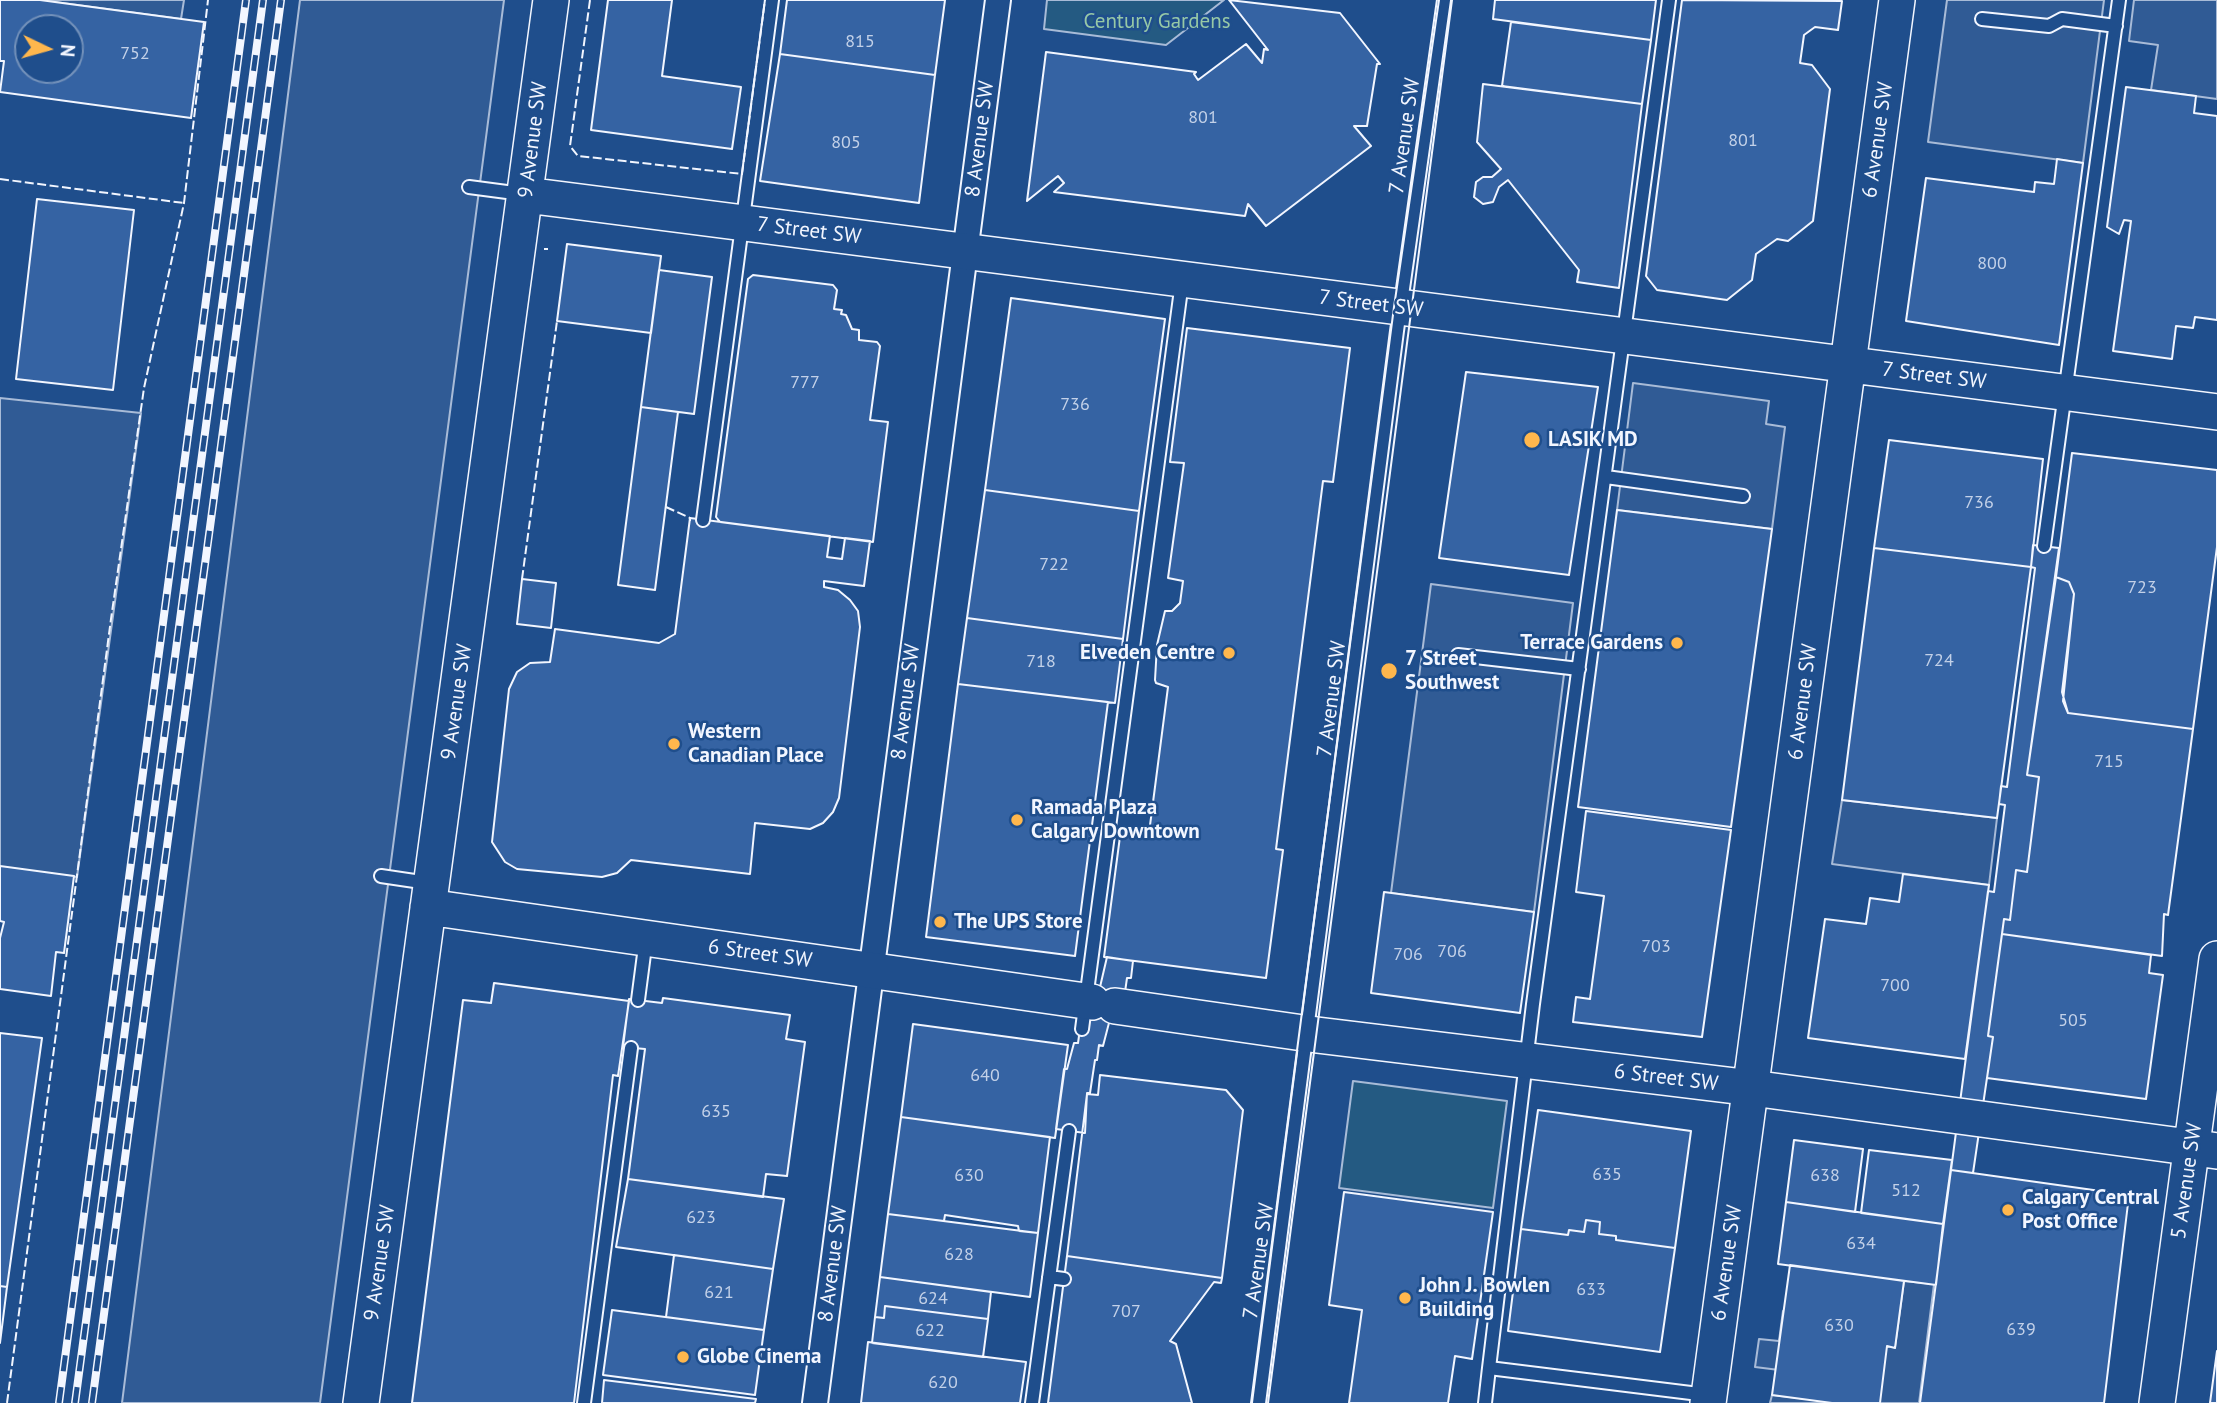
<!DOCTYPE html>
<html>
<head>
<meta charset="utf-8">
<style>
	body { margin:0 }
	#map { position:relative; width:2217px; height:1403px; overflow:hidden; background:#1f4e8c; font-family:"PT Sans",sans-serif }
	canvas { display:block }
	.north { position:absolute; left:14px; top:14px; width:70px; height:70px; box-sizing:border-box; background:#1f4e8c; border:2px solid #7391ba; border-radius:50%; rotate:95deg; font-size:19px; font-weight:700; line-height:28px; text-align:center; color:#f2f6ff }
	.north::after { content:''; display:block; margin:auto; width:24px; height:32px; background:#ffb74d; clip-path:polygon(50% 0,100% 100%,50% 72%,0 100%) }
</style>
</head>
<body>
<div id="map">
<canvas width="2217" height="1403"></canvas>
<div class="north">N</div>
</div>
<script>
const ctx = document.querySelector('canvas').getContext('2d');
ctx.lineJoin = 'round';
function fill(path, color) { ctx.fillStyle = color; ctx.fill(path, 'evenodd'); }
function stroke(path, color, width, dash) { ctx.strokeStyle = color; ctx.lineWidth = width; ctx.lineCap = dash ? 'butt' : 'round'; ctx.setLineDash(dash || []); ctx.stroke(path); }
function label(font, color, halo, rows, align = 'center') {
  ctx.font = font + ' "PT Sans",sans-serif'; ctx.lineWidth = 5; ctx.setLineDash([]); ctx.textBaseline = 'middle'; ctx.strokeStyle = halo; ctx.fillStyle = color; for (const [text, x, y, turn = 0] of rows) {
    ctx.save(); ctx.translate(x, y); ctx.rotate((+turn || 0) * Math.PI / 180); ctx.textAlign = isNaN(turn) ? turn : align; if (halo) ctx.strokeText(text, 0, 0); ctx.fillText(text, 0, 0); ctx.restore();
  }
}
const green = new Path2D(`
	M1047 0H1224L1166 45 1044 29Z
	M1353 1081 1507 1101 1493 1208 1339 1188Z`);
const parking = new Path2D(`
	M40 0H184L181 19Z
	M300 0H504L320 1403H122Z
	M1947 0H2104L2083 163 1928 142Z
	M2134 0H2217V99L2151 90 2158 45 2129 41Z
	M1633 383 1769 401 1766 424 1785 427 1772 529 1617 510Z
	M0 398 141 413 77 877 0 867Z
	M1431 584 1573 603 1534 912 1391 893Z
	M1842 800 1997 818 1989 885 1832 864Z
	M1904 1281 1934 1284 1919 1403H1770L1772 1395 1807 1399 1811 1374 1755 1367 1759 1339 1779 1341 1783 1311 1820 1316 1817 1338 1895 1347Z`);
const building = new Path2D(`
	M0 0H40L204 22 191 118 0 92 4 61H0ZM28 28H70V70H28Z
	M608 0H672L662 76 741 87 732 149 591 130Z
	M787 0H945L935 75 780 54Z
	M1229 0 1340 13 1380 64H1377L1367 126H1354L1371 146 1266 226 1248 204 1245 216 1054 192 1064 183 1058 176 1027 201 1046 52 1196 72 1194 74 1198 80 1246 44 1262 63 1264 49 1268 50Z
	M1495 0H1656L1651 40 1493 19Z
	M1682 0 1842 1 1838 30 1815 27 1804 35 1800 63 1812 65 1830 89 1813 221 1788 241 1777 239 1756 254 1752 280 1727 300 1657 290 1646 276Z
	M1511 22 1651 40 1642 104 1502 86Z
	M780 54 935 75 919 203 760 181Z
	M1483 84 1642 104 1619 288 1577 282 1579 270 1508 180 1499 187 1493 202 1483 204 1474 197 1476 182 1483 177H1492L1501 169 1477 142Z
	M2126 87 2196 96 2194 113 2217 116V320L2195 317 2193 328 2176 326 2172 359 2113 351 2131 221 2124 220 2119 234 2107 227Z
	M2057 159 2083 163 2059 345 1906 321 1926 178 2034 192 2035 182 2054 184Z
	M37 199 134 210 113 390 16 379Z
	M567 244 661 256 651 333 557 321Z
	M659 270 712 277 694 414 641 407Z
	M753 275 833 285 837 290 834 309 842 310 841 314 846 315 852 329 859 330V340L877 342 880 346 870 420 888 422 873 542 720 522 716 517 748 279Z
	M1011 298 1165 319 1139 511 985 490Z
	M1187 328 1350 348 1333 482 1323 481 1276 849 1283 850 1266 978 1104 957 1121 829 1149 833 1168 687 1156 683 1155 680 1157 645 1165 611H1172L1180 603 1183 581 1168 578 1184 463 1170 462Z
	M1466 372 1598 387 1569 575 1439 558Z
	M641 407 678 412 655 590 618 585Z
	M1889 440 2043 459 2031 567 1874 548Z
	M2072 453 2217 470V547L2193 729 2068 713 2063 701 2074 594 2069 582 2056 577Z
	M985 490 1139 511 1123 639 967 618Z
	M1617 510 1772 529 1731 827 1578 807Z
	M690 518 830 536 827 557 842 559 845 538 870 541 864 586 824 581V587L838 590 850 600 858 611 860 627 839 798 833 812 823 823 810 829 755 823 750 874 631 860 617 873 602 877 517 869 505 862 492 842 509 689 517 672 530 663 550 662 555 629 659 643 675 634Z
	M2033 545 2059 548 2027 775 2039 777 2027 872 2016 870 2010 920 2004 919 1988 1036 1993 1037 1973 1173 1951 1170 1988 891 1994 892 2005 805 1999 804 2001 786 2007 787 2035 568 2031 567Z
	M1874 548 2031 567 1997 818 1842 800Z
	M2056 577 2069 582 2074 594 2062 692 2068 713 2193 729 2168 915 2164 914 2162 956 2002 934 2004 919 2010 920 2016 870 2027 872 2039 777 2027 775Z
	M522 579 556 583 551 628 517 624Z
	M967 618 1123 639 1115 703 958 684Z
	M958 684 1108 702 1075 956 926 937Z
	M1586 811 1731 830 1702 1037 1573 1022 1576 997 1590 999 1604 896 1576 892Z
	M0 866 74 876 64 953 56 952 51 996 0 989V938L4 922 0 921Z
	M1903 874 1989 885 1965 1059 1808 1038 1825 919 1866 924 1870 898 1899 902Z
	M1384 892 1534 912 1520 1013 1371 993Z
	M2002 934 2151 955 2149 973 2163 975 2146 1099 1987 1078 1993 1037 1988 1036Z
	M1107 957 1133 961 1131 978H1127L1125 992 1110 1019 1103 1046 1099 1045 1097 1060H1095L1090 1093H1087L1085 1133 1056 1129 1064 1069H1067L1074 1043H1078L1080 1029 1100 987Z
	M494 983 629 1001 618 1076 613 1075 574 1403H412L463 1000 491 1003Z
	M663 998 790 1015 786 1039 805 1042 787 1176 766 1174 763 1197 628 1179 645 1049 623 1047 629 999 662 1003Z
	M913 1024 1068 1045 1055 1138 901 1117Z
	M0 1033 42 1038 7 1287 0 1286Z
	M1100 1075 1226 1090 1243 1110 1222 1278 1067 1256 1087 1094 1098 1095Z
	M1538 1110 1691 1131 1675 1248 1616 1240V1236L1599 1234 1600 1222 1586 1220 1584 1232 1569 1230 1568 1235 1521 1229Z
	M901 1117 1050 1137 1038 1233 1019 1231 1018 1226 945 1215 944 1221 888 1214Z
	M1794 1140 1863 1149 1855 1212 1786 1202Z
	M1869 1150 1952 1160 1943 1224 1861 1213Z
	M1951 1170 2129 1195 2104 1403H1920Z
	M628 1179 784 1199 773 1269 616 1247Z
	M1344 1192 1493 1212 1472 1359 1455 1356 1448 1403H1349L1362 1310 1329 1305Z
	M1786 1202 1943 1224 1936 1285 1778 1264Z
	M888 1214 1038 1233 1030 1297 880 1277Z
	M1586 1220 1600 1222 1599 1234 1616 1236V1240L1675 1248 1660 1352 1508 1331 1521 1229 1568 1235 1569 1230 1584 1232Z
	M674 1255 773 1269 764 1330 666 1317Z
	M1067 1256 1222 1278 1221 1283 1214 1282 1170 1341 1176 1344 1192 1403H1048Z
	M1790 1265 1904 1281 1895 1348 1887 1346 1880 1403H1832L1772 1395Z
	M880 1277 991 1292 988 1319 885 1306 884 1318 875 1317Z
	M0 1286 7 1287 0 1343Z
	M885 1306 988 1319 983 1357 872 1343 875 1317 884 1318Z
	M612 1310 764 1330 755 1395 603 1375Z
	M868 1342 1026 1362 1020 1403H861Z
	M2217 1351V1403H2210Z
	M604 1380 756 1399 755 1403H602Z`);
const lane = new Path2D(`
	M1669 0 1533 1004 1489 1368 1707 1395
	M1982 19 2049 26 2062 19 2116 26
	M469 187 522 194
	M1606 477 1743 496
	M703 520 772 0
	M2044 546 2119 0
	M1458 655 1579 669
	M381 876 428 883
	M638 1000 646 939
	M1082 1029 1182 282
	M1049 1277 1064 1279
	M584 1403 631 1048
	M1032 1403 1069 1131
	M1259 1403 1397 331 1444 0
	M1485 1403 1489 1368`);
const street = new Path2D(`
	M815 1403 998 0`);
const secondary = new Path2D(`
	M526 195 2217 412
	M428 907 1092 1002
	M1115 1006 1317 1035 1752 1088 2217 1151
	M361 1403 551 0
	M1708 1403 1897 0
	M2157 1403 2217 959`);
const tram = new Path2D(`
	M1251 1403 1394 307 1439 0
	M1268 1403 1452 0`);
const rail = new Path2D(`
	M59 1403 246 0
	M75 1403 263 0
	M92 1403 281 0`);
const fence = new Path2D(`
	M590 0 570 146 578 156 742 174 765 0
	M0 179 184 203
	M544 249H548
	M666 507 690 518V521
	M522 579 557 321
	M7 1403 111 619 144 388 184 203 208 0`);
const markers = [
	[1532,440,9,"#ffb74d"],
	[1677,643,7,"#ffb74d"],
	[1229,653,7,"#ffb74d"],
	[1389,671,9,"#ffb74d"],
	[674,744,7,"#ffb74d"],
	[1017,820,7,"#ffb74d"],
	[940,922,7,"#ffb74d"],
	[2008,1210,7,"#ffb74d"],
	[1405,1298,7,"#ffb74d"],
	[683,1357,7,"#ffb74d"]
];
const numberNames = [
	["815",860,42],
	["752",135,54],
	["801",1203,118],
	["801",1743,141],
	["805",846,143],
	["800",1992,264],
	["777",805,383],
	["736",1075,405],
	["736",1979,503],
	["722",1054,565],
	["723",2142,588],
	["724",1939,661],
	["718",1041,662],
	["715",2109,762],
	["703",1656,947],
	["706",1452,952],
	["706",1408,955],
	["700",1895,986],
	["505",2073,1021],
	["640",985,1076],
	["635",716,1112],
	["635",1607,1175],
	["630",969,1176],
	["638",1825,1176],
	["512",1906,1191],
	["623",701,1218],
	["634",1861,1244],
	["628",959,1255],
	["633",1591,1290],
	["621",719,1293],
	["624",933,1299],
	["707",1126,1312],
	["630",1839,1326],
	["639",2021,1330],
	["622",930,1331],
	["620",943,1383]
];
const parkNames = [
	["Century Gardens",1157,22]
];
const streetNames = [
	["7 Avenue SW",1405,136,-82],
	["8 Avenue SW",980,139,-83],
	["9 Avenue SW",533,140,-83],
	["6 Avenue SW",1878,140,-82],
	["7 Street SW",809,231,7],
	["7 Street SW",1371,304,7],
	["7 Street SW",1934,376,7],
	["7 Avenue SW",1332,699,-83],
	["9 Avenue SW",457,702,-82],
	["8 Avenue SW",906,702,-83],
	["6 Avenue SW",1803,702,-83],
	["6 Street SW",760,954,8],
	["6 Street SW",1666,1078,7],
	["5 Avenue SW",2187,1181,-82],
	["7 Avenue SW",1259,1261,-82],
	["9 Avenue SW",380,1263,-82],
	["6 Avenue SW",1727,1263,-82],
	["8 Avenue SW",833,1264,-83]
];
const poiNames = [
	["LASIK MD",1548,440],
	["Terrace Gardens",1663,643,"right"],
	["Elveden Centre",1215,653,"right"],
	["7 Street",1405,659],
	["Southwest",1405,683],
	["Western",688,732],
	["Canadian Place",688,756],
	["Ramada Plaza",1031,808],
	["Calgary Downtown",1031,832],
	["The UPS Store",954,922],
	["Calgary Central",2022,1198],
	["Post Office",2022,1222],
	["John J. Bowlen",1419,1286],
	["Building",1419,1310],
	["Globe Cinema",697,1357]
];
fill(green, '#245a82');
stroke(green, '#a8bbd7', 2);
fill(parking, '#305b95');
stroke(parking, '#a8bbd7', 2);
fill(building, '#3563a3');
stroke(building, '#f2f6ff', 2);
stroke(lane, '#f2f6ff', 16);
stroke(street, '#f2f6ff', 28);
stroke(secondary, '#f2f6ff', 38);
stroke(lane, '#1f4e8c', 12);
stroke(street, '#1f4e8c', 24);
stroke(secondary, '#1f4e8c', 35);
stroke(tram, '#f2f6ff', 2);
stroke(rail, '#f2f6ff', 8);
stroke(rail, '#1f4e8c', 5, [16]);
stroke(fence, '#f2f6ff', 2, [9, 3.5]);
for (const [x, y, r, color] of markers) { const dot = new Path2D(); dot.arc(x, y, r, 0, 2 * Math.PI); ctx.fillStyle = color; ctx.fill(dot); stroke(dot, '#1f4e8c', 2.5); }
label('18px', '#c3d1e8', null, numberNames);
label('21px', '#97c8a6', '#1f4e8c', parkNames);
label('21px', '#f2f6ff', '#1f4e8c', streetNames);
label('bold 21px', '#f2f6ff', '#1f4e8c', poiNames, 'left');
</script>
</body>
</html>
